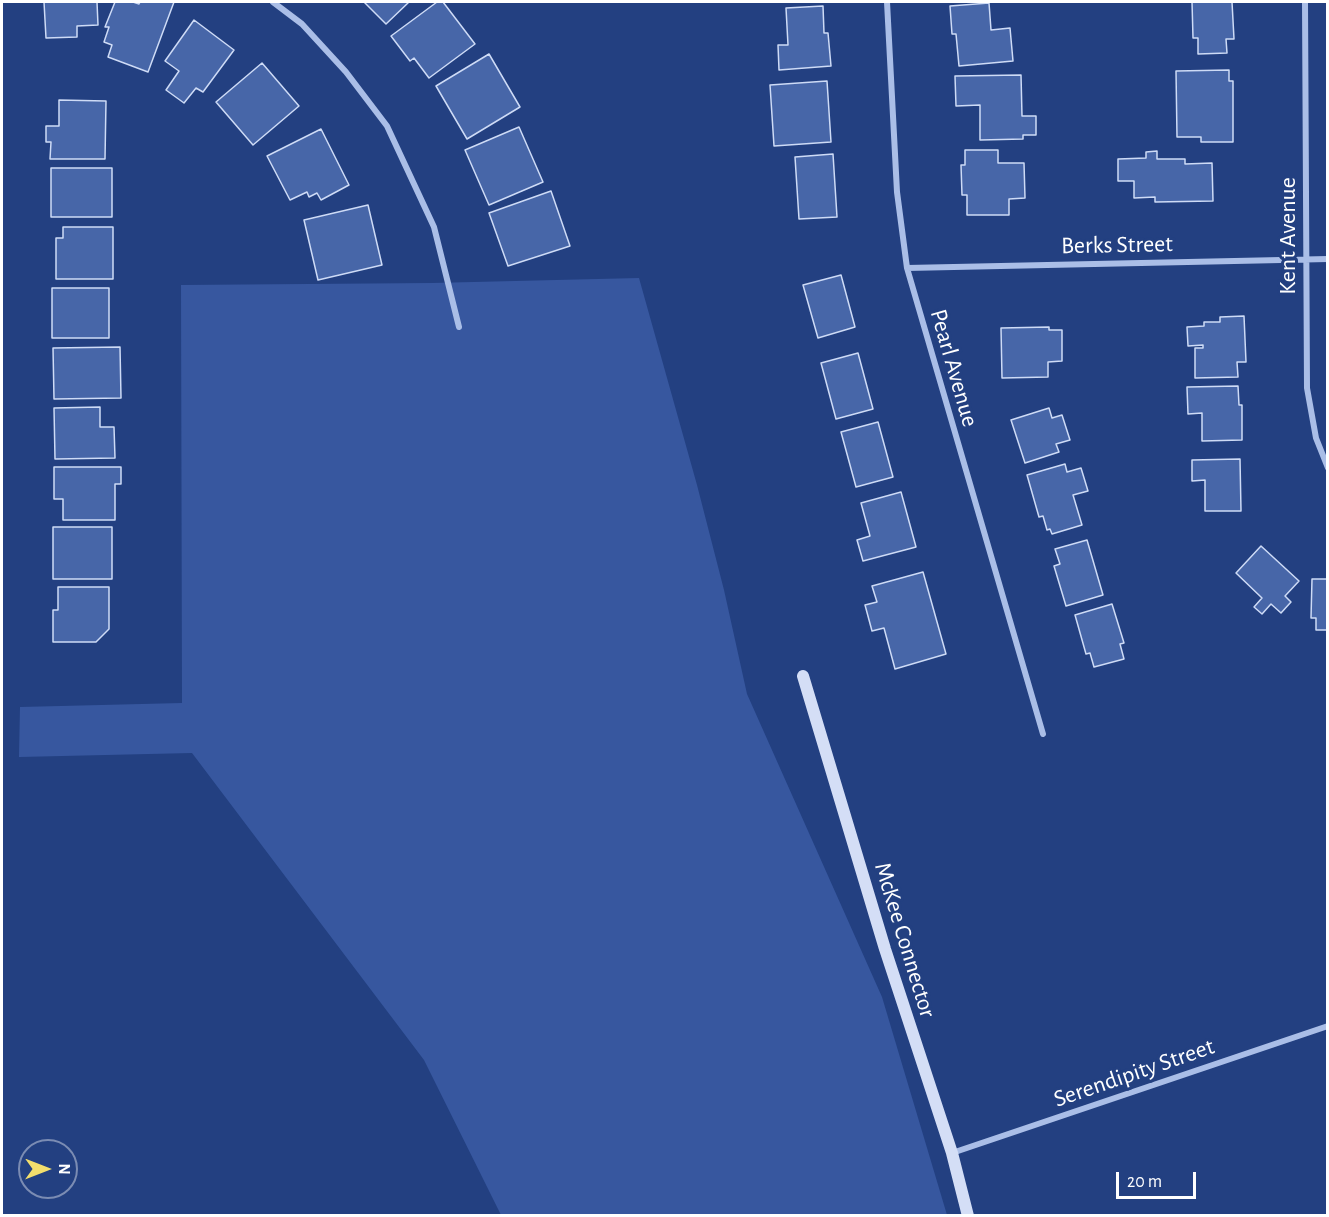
<!DOCTYPE html>
<html>
<head>
<meta charset="utf-8">
<style>
	body { margin:0 }
	#map { position:relative; width:1329px; height:1217px; overflow:hidden; background:#234081; font-family:"Alegreya Sans",sans-serif }
	canvas { display:block }
	.frame { position:absolute; inset:0; border:3px solid #fff; pointer-events:none }
	.north { position:absolute; left:18px; top:1139px; width:60px; height:60px; box-sizing:border-box; background:#234081; border:2px solid #7b8cb3; border-radius:50%; rotate:90deg; font-size:16px; font-weight:700; line-height:24px; text-align:center; color:#fff }
	.north::after { content:''; display:block; margin:auto; width:21px; height:27px; background:#f2de6d; clip-path:polygon(50% 0,100% 100%,50% 72%,0 100%) }
	.scale { position:absolute; left:1116px; top:1172px; width:80px; height:27px; box-sizing:border-box; border:3px solid #fff; border-top:0; padding-left:8px; font-size:18px; line-height:21px; white-space:nowrap; color:#fff; -webkit-text-stroke:4px #234081; paint-order:stroke }
</style>
</head>
<body>
<div id="map">
<canvas width="1329" height="1217"></canvas>
<div class="frame"></div>
<div class="north">N</div>
<div class="scale">20 m</div>
</div>
<script>
const ctx = document.querySelector('canvas').getContext('2d');
ctx.lineJoin = 'round';
function fill(path, color) { ctx.fillStyle = color; ctx.fill(path, 'evenodd'); }
function stroke(path, color, width, dash) { ctx.strokeStyle = color; ctx.lineWidth = width; ctx.lineCap = dash ? 'butt' : 'round'; ctx.setLineDash(dash || []); ctx.stroke(path); }
function label(font, color, halo, rows, align = 'center') {
  ctx.font = font + ' "Alegreya Sans",sans-serif'; ctx.lineWidth = 6; ctx.setLineDash([]); ctx.textBaseline = 'middle'; ctx.strokeStyle = halo; ctx.fillStyle = color; for (const [text, x, y, turn = 0] of rows) {
    ctx.save(); ctx.translate(x, y); ctx.rotate((+turn || 0) * Math.PI / 180); ctx.textAlign = isNaN(turn) ? turn : align; if (halo) ctx.strokeText(text, 0, 0); ctx.fillText(text, 0, 0); ctx.restore();
  }
}
const green = new Path2D(`
	M639 278 697 485 724 590 747 694 882 997 947 1215H501L424 1060 192 753 19 757 20 707 182 703 181 285 432 283Z`);
const building = new Path2D(`
	M44 2H97L98 25 77 26V37L46 38Z
	M115 2H133L139 4 140 2H174L148 72 108 57 112 45 104 42 109 27H105Z
	M364 2H409L386 24Z
	M437 2H443L475 44 429 78 414 58 410 61 391 36Z
	M1192 2H1232L1234 39H1226L1227 53 1198 54V38H1193Z
	M989 3 991 30 1010 28 1013 61 959 66 956 34H952L950 6Z
	M823 6 824 33H828L831 66 779 70 778 45H788L786 8Z
	M194 20 234 50 203 92 196 88 184 103 166 90 179 71 165 61Z
	M489 54 520 107 467 139 436 86Z
	M262 63 299 106 253 145 216 102Z
	M1229 70V81H1233V142H1201V137H1177L1176 71Z
	M1021 75 1022 116H1036V135H1023V139L980 140V105L956 106 955 76Z
	M827 81 831 142 774 146 770 85Z
	M59 100 106 101 105 159H50L51 142H46V126H59Z
	M519 127 543 182 489 205 465 150Z
	M321 129 349 185 321 200 317 193 309 197 307 192 290 200 267 156Z
	M965 150H998V163H1024L1025 198 1009 199V215H967V195H962L961 165H965Z
	M1157 151V159H1185V164L1212 163 1213 201 1155 202V197L1134 198V181H1118V159L1146 158V152Z
	M833 154 837 217 799 219 795 157Z
	M51 168H112V217H51Z
	M551 191 570 246 508 266 489 213Z
	M368 205 382 265 318 280 304 220Z
	M63 227H113V279H56V238H63Z
	M841 275 855 327 818 338 803 285Z
	M52 288H109V338H52Z
	M1244 316 1246 362H1237L1238 377 1195 378V348H1203V345L1188 346 1187 327 1204 326V322H1220V317Z
	M1049 327V330H1062V361L1048 362V377L1002 378 1001 328Z
	M120 347 121 398 54 399 53 348Z
	M858 353 873 409 836 419 821 363Z
	M1238 386 1239 405H1242V440L1202 441V413L1188 414 1187 387Z
	M100 407V427H114L115 458 55 459 54 408Z
	M1049 408 1052 418 1062 415 1070 440 1056 444 1059 452 1025 463 1011 420Z
	M878 422 893 477 856 487 841 432Z
	M1240 459 1241 511H1205V480L1192 481V460Z
	M1065 464 1067 472 1081 468 1088 491 1073 495 1082 525 1052 534 1050 529 1047 530 1043 516 1039 517 1027 475Z
	M54 467H121V484H115V520H63V499H54Z
	M901 492 916 547 863 561 857 540 870 536 861 503Z
	M53 527H112V579H53Z
	M1087 540 1103 595 1066 606 1054 566 1060 564 1055 549Z
	M1261 546 1299 581 1285 596 1291 602 1281 613 1271 604 1262 614 1254 607 1262 598 1236 573Z
	M923 572 946 654 895 669 884 628 872 631 865 605 877 602 872 586Z
	M1312 579H1328V630H1316V618H1311Z
	M58 587H109V629L96 642H53V610H58Z
	M1112 604 1124 643 1120 644 1124 659 1094 667 1090 653 1086 654 1075 615Z`);
const minor = new Path2D(`
	M273 2 302 24 346 72 387 126 434 227 459 327
	M887 2 897 192 907 268 1043 734
	M1305 2 1307 388 1316 438 1328 468
	M907 268 1328 259
	M952 1153 1328 1026`);
const secondary = new Path2D(`
	M803 676 885 949 952 1153 968 1216`);
const streetNames = [
	["Kent Avenue",1288,236,-90],
	["Berks Street",1117,245,-1],
	["Pearl Avenue",954,368,74],
	["McKee Connector",905,940,73],
	["Serendipity Street",1134,1073,-19]
];
fill(green, '#37579f');
fill(building, '#4766a8');
stroke(building, '#cedbf6', 1.5);
stroke(minor, '#aabee7', 6);
stroke(secondary, '#d4def6', 12);
label('24px', '#fff', '#234081', streetNames);
</script>
</body>
</html>
